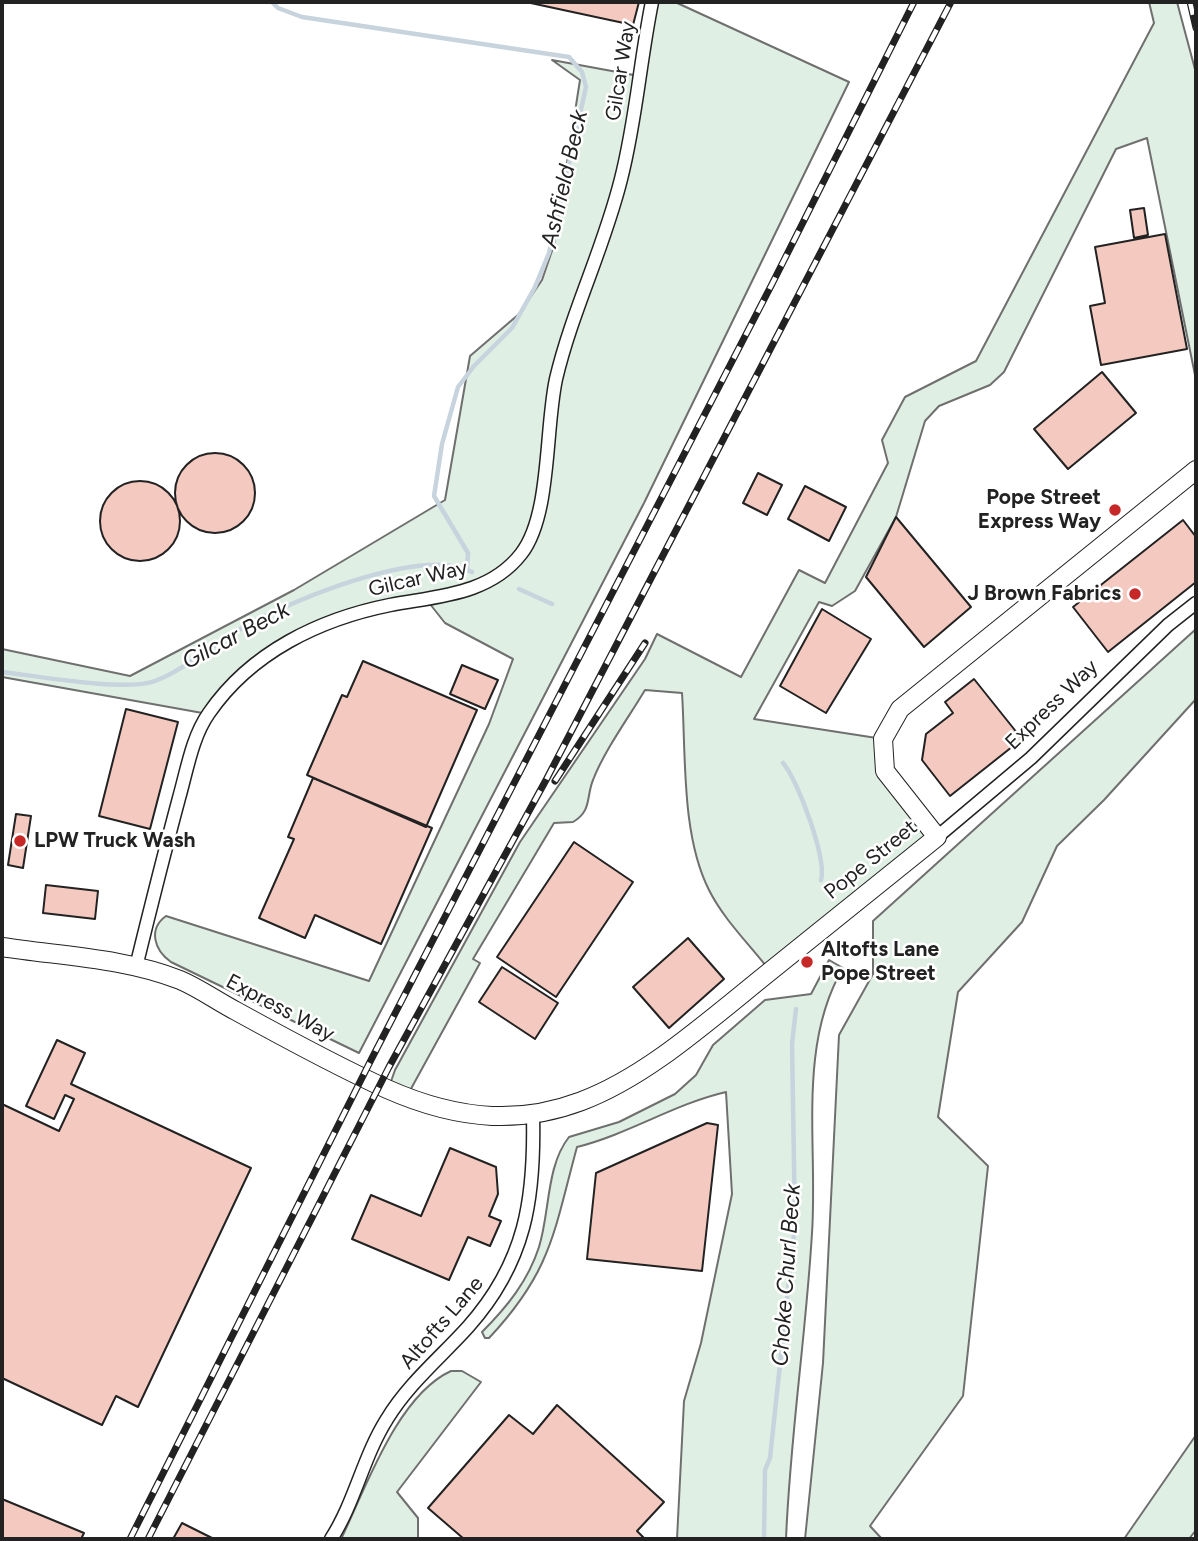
<!DOCTYPE html>
<html>
<head>
<meta charset="utf-8">
<style>
	body { margin:0 }
	#map { position:relative; width:1198px; height:1541px; overflow:hidden; background:#fff; font-family:Figtree,sans-serif }
	canvas { display:block }
	.frame { position:absolute; inset:0; border:4px solid #222; pointer-events:none }
</style>
</head>
<body>
<div id="map">
<canvas width="1198" height="1541"></canvas>
<div class="frame"></div>
</div>
<script>
const ctx = document.querySelector('canvas').getContext('2d');
ctx.lineJoin = 'round';
function fill(path, color) { ctx.fillStyle = color; ctx.fill(path, 'evenodd'); }
function stroke(path, color, width, dash) { ctx.strokeStyle = color; ctx.lineWidth = width; ctx.lineCap = dash ? 'butt' : 'round'; ctx.setLineDash(dash || []); ctx.stroke(path); }
function label(font, color, halo, rows, align = 'center') {
  ctx.font = font + ' Figtree,sans-serif'; ctx.lineWidth = 5; ctx.setLineDash([]); ctx.textBaseline = 'middle'; ctx.strokeStyle = halo; ctx.fillStyle = color; for (const [text, x, y, turn = 0] of rows) {
    ctx.save(); ctx.translate(x, y); ctx.rotate((+turn || 0) * Math.PI / 180); ctx.textAlign = isNaN(turn) ? turn : align; if (halo) ctx.strokeText(text, 0, 0); ctx.fillText(text, 0, 0); ctx.restore();
  }
}
const green = new Path2D(`
	M652 2H675L849 82 644 503 359 1053 171 962C154 950 148 929 166 916L369 981 489 724 513 659 445 623 426 599 390 605 284 644 208 714 2 677V649L130 676 294 590 445 500 470 356 519 314 542 280 554 245 580 80 552 60 639 76Z
	M1149 2H1177L1196 73V380L1147 138 1116 149 1004 372 990 385 939 406 925 421 896 517 855 591 832 606 819 602 754 719 883 739 885 771 937 837 770 971C750 945 724 920 709 890 681 835 686 754 682 693L645 690C629 717 604 751 593 780 586 797 592 811 573 822L554 823 473 959 480 963 407 1096 388 1090 395 1070 520 842 645 659 657 634 741 677 799 570 825 583 888 463 882 440 905 397 976 361 1154 23Z
	M1196 629V699L1104 800 1057 846 1022 922 958 992 938 1117 988 1166 963 1396 870 1526 882 1539H805L823 1363 839 1035 873 974V921Z
	M829 960 843 968C797 1046 818 1146 812 1233 806 1335 790 1437 786 1539H677L684 1401 701 1343 732 1194 726 1092C674 1104 629 1134 577 1147 554 1231 552 1271 489 1338H485L482 1332C507 1307 528 1281 539 1247 550 1212 546 1166 569 1137L619 1122 675 1094 696 1075 713 1045 765 1000 811 994Z
	M451 1371H462L481 1382 397 1492 418 1518V1539H345L342 1537C366 1487 398 1395 451 1371Z
	M1196 1435V1530L1189 1539H1124Z`);
const stream = new Path2D(`
	M272 2 278 8 302 17 569 57 582 72 586 87 549 253 535 287 512 328 474 366 458 387 442 444 434 496 468 553 467 569
	M519 589 552 604
	M2 672C37 676 126 692 155 681 182 671 207 649 232 634 279 605 421 544 472 572
	M783 763C798 780 827 859 821 880
	M764 1539 765 1470 770 1458 795 1224 792 1044 796 1009`);
const building = new Path2D(`
	M526 2H639L633 25Z
	M1144 208 1148 235 1134 238 1130 210Z
	M1165 234 1187 349 1101 365 1090 306 1105 303 1095 247Z
	M1102 372 1136 413 1068 469 1034 429Z
	M175 493a40 40 0 1 1 80 0a40 40 0 1 1-80 0Z
	M758 473 782 485 767 515 743 503Z
	M100 521a40 40 0 1 1 80 0a40 40 0 1 1-80 0Z
	M805 486 846 507 829 541 788 519Z
	M896 517 971 607 924 647 866 577Z
	M1183 520 1196 537V582L1108 652 1073 607Z
	M822 609 871 639 826 713 780 686Z
	M363 661 477 710 426 827 307 775 342 695 347 697Z
	M462 665 498 680 485 709 450 694Z
	M974 679 1022 739 950 796 922 760 926 734 953 713 945 702Z
	M126 709 178 722 150 829 99 816Z
	M313 778 432 828 381 944 315 915 305 938 259 918 294 839 288 837Z
	M16 814 31 816 23 868 8 865Z
	M574 842 633 882 556 997 497 957Z
	M46 885 98 891 95 919 43 913Z
	M688 938 724 979 669 1028 633 987Z
	M502 967 558 1003 535 1039 479 1002Z
	M57 1040 85 1053 71 1084 251 1168 138 1407 116 1396 102 1425 2 1378V1104L59 1131 74 1099 65 1095 54 1119 26 1106Z
	M707 1123 718 1125 702 1271 587 1259 596 1173Z
	M450 1148 496 1167 498 1194 489 1216 501 1221 490 1246 468 1237 449 1280 352 1239 371 1195 421 1216Z
	M557 1405 664 1502 637 1531 645 1539H464L428 1508 509 1415 533 1434Z
	M2 1499 84 1533 81 1539H2Z
	M182 1523 214 1539H173Z`);
const street = new Path2D(`
	M937 837 1031 758 1168 625 1196 603
	M136 967C150 910 164 854 179 798 187 770 192 737 209 713 251 652 320 619 390 605 437 596 489 595 521 554 551 516 545 430 556 379 572 311 604 248 621 179 636 121 640 61 652 2
	M331 1539C355 1502 363 1457 387 1419 408 1384 441 1357 468 1327 526 1262 535 1198 533 1115`);
const secondary = new Path2D(`
	M2 947C60 956 125 958 180 980 199 988 217 1001 236 1011 285 1038 336 1066 387 1089 552 1162 642 1075 763 977 821 930 879 883 937 837L885 771 883 739 900 709 1196 470`);
const rail = new Path2D(`
	M1190 2 1196 28
	M555 781 645 643
	M130 1539 372 1058 772 284 914 2
	M148 1539 389 1067 546 780 951 2`);
const markers = [
	[1115,510,7,"#c62828"],
	[1135,594,7,"#c62828"],
	[20,841,7,"#c62828"],
	[807,962,7,"#c62828"]
];
const streetNames = [
	["Gilcar Way",621,71,-81],
	["Gilcar Way",418,579,-13],
	["Express Way",1052,705,-44],
	["Pope Street",871,860,-39],
	["Express Way",280,1008,28],
	["Altofts Lane",442,1323,-49]
];
const poiNames = [
	["Pope Street",1101,498],
	["Express Way",1101,522],
	["J Brown Fabrics",1121,594],
	["LPW Truck Wash",34,841,"left"],
	["Altofts Lane",821,950,"left"],
	["Pope Street",821,974,"left"]
];
const waterNames = [
	["Ashfield Beck",565,179,-77],
	["Gilcar Beck",236,636,-28],
	["Choke Churl Beck",787,1275,-86]
];
fill(green, '#e0efe3');
stroke(green, '#6f6f6f', 2);
stroke(stream, '#c7d3dd', 4.5);
fill(building, '#f3c9c0');
stroke(building, '#222', 2);
stroke(street, '#222', 15);
stroke(secondary, '#222', 20);
stroke(street, '#fff', 12);
stroke(secondary, '#fff', 18);
stroke(rail, '#222', 7);
stroke(rail, '#fff', 4.5, [13]);
for (const [x, y, r, color] of markers) { const dot = new Path2D(); dot.arc(x, y, r, 0, 2 * Math.PI); ctx.fillStyle = color; ctx.fill(dot); stroke(dot, '#fff', 2.5); }
label('21px', '#222', '#fff', streetNames);
label('bold 21px', '#222', '#fff', poiNames, 'right');
label('italic 23px', '#222', '#fff', waterNames);
</script>
</body>
</html>
